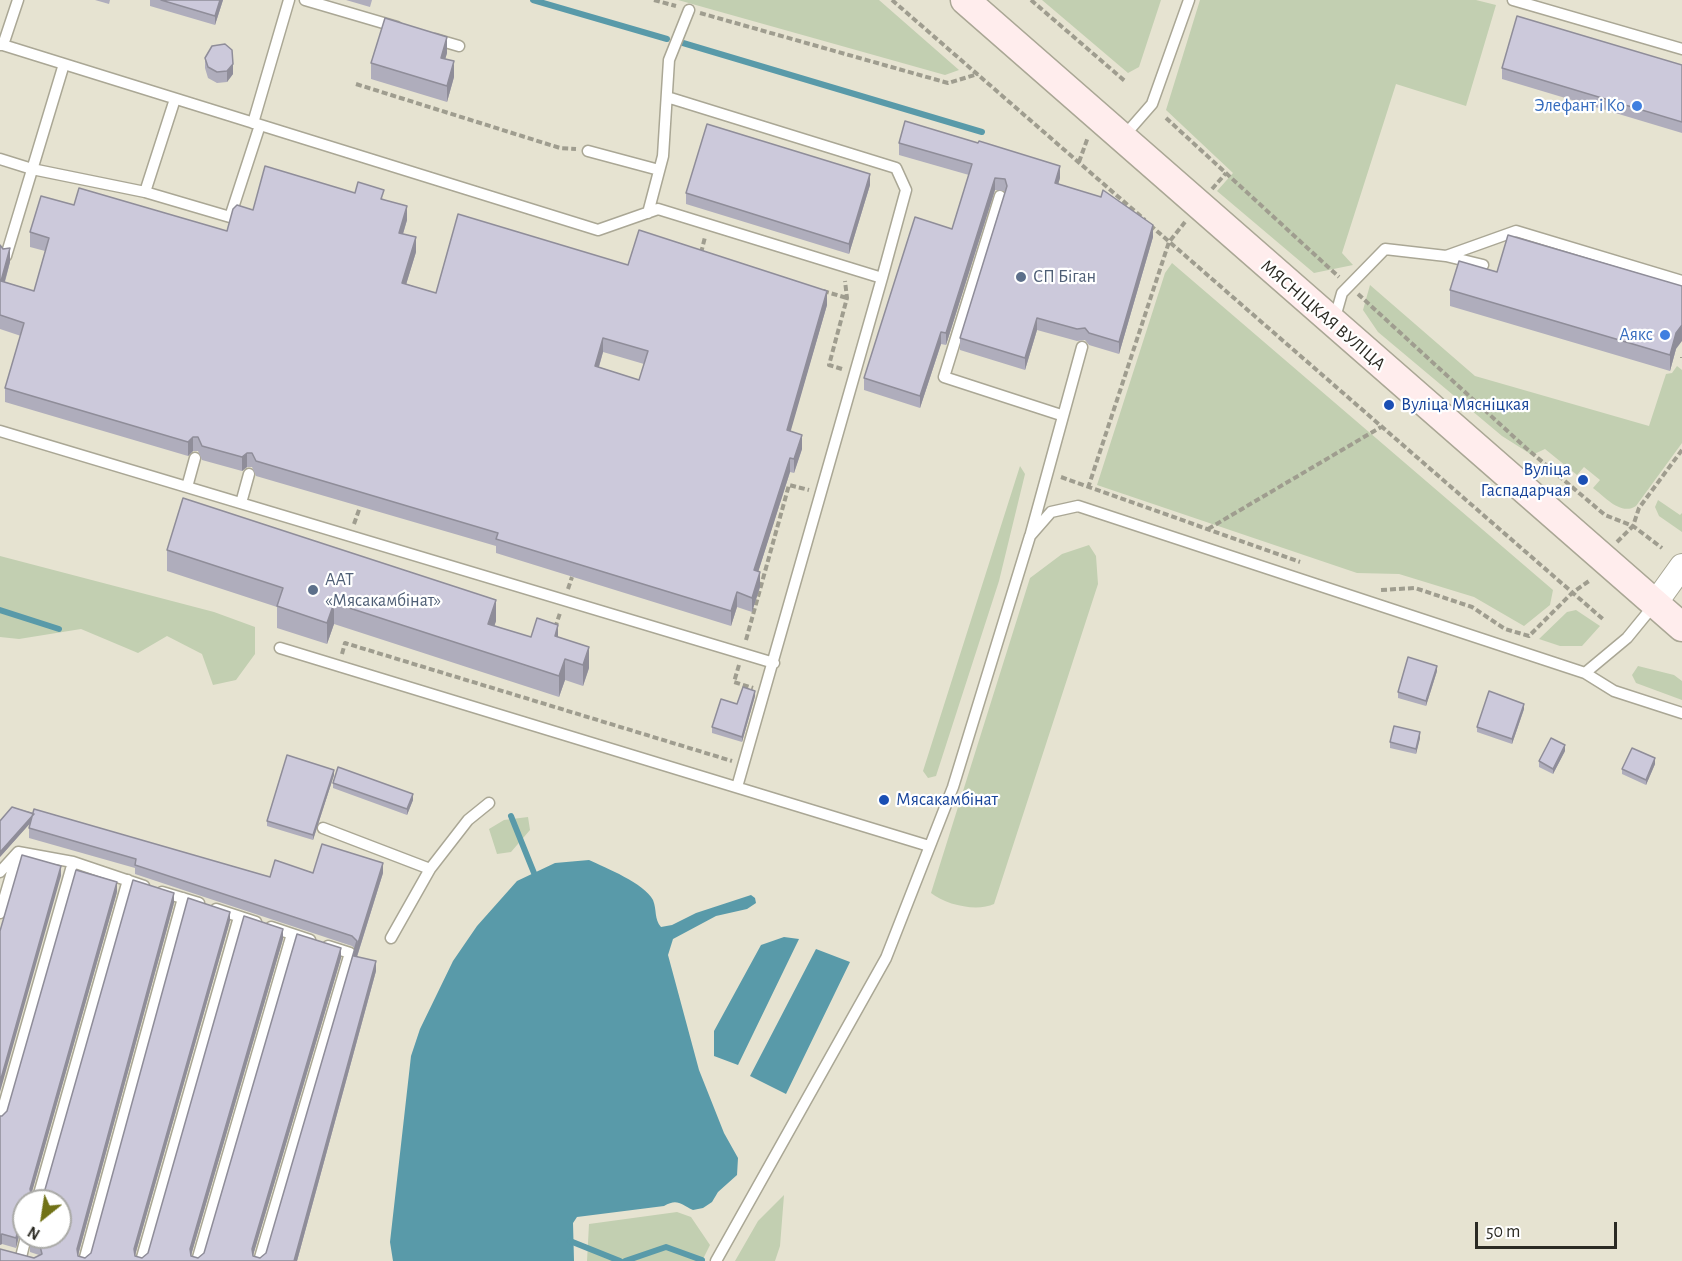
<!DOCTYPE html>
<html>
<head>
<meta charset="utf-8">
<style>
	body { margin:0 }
	#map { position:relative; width:1682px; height:1261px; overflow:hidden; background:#e6e3d1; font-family:"Alegreya Sans",sans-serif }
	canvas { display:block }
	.north { position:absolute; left:12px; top:1189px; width:60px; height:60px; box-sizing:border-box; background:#fff; border:2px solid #aaaaa7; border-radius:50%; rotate:210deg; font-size:16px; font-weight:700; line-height:24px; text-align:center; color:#2b2a23 }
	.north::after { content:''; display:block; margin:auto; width:21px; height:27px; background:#717217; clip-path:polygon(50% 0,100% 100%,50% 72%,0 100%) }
	.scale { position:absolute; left:1475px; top:1222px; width:142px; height:27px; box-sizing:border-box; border:3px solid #2b2a23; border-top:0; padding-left:8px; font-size:18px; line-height:21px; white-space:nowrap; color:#2b2a23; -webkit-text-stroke:4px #fff; paint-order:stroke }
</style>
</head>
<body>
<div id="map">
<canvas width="1682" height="1261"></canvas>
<div class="north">N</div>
<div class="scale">50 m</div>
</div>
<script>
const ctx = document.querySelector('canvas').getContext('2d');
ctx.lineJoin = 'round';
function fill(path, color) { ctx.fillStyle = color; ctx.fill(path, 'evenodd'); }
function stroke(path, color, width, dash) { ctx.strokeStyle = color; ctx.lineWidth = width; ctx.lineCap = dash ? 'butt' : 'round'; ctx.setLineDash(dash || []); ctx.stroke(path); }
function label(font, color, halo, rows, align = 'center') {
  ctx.font = font + ' "Alegreya Sans",sans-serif'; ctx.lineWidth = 4.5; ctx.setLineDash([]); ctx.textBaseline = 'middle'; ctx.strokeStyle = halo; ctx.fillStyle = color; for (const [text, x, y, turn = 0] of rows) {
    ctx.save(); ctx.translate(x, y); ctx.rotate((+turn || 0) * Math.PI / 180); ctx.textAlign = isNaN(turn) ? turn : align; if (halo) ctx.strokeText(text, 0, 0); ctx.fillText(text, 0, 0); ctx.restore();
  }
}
const green = new Path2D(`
	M678 0H879L959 70 945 75Z
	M1042 0H1161L1139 67 1128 73Z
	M1200 0H1476L1496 5 1466 106 1396 84 1342 253 1353 265 1314 273 1217 191 1233 173 1166 110Z
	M1172 263 1553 590 1550 605 1524 626 1474 597 1399 574 1357 573 1097 485 1165 273Z
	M1370 285 1475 376 1649 426 1666 374 1672 373 1677 366 1682 370V443L1636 506C1621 516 1605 497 1593 488L1600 480 1584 467 1577 475 1545 449 1532 455 1502 436 1378 332 1363 310Z
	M1020 466 1025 474 999 581 936 776 928 778 923 771Z
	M1658 500 1680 515 1682 513V532L1659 516 1655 507Z
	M1089 545 1096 556 1098 584 994 904C977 912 946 905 931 893L1030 578 1062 554Z
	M0 556 214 612 255 627V654L236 680 213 685 202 654 167 636 138 653 81 629 19 639 0 637Z
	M1576 610 1600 626 1582 646H1560L1539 639 1567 612Z
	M1638 666 1674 675 1682 681V700L1636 683 1632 675Z
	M528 817 530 830 511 852 497 854 489 829 504 820Z
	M784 1195 780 1246 775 1261H735L758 1221Z
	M677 1212 691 1217 710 1245 702 1261H587L589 1224Z`);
const water = new Path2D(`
	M589 860C606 868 644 883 653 900 657 910 654 919 661 927L672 925 696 913 751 895 755 898 756 903 747 909 716 916 673 939 668 955 699 1070 724 1133 738 1158 737 1175 718 1192 712 1202 703 1208 693 1210C681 1204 677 1198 664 1206L577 1217 573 1223 574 1261H393L390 1242 411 1056 420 1029 453 961 477 926 517 881 555 863Z
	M784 937 799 939 738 1065 714 1056V1031L761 945Z
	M816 949 850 962 786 1094 750 1076Z`);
const stream = new Path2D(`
	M533 0 667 39
	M683 43 982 132
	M0 610 59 629
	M511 816 534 873
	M570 1241 620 1261
	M625 1261 666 1247 702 1260`);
const path = new Path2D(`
	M654 0 676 6
	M892 0 1145 220
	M1031 0 1126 82
	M700 13 948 83 978 74
	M356 84 560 148 576 149
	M1166 118 1339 277
	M1079 162 1088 137
	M1212 189 1226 173
	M1150 225 1604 620
	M701 253 705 237
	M823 291 847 298
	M1358 294 1526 448 1605 515 1633 526 1662 548
	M1682 357V358
	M842 369 829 365 847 298 845 281
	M1061 477 1300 562
	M1088 488 1169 242 1185 222
	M354 524 360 507
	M1208 529 1381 427
	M1617 542 1633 526 1639 508 1682 450
	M568 589 572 577
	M1381 590 1415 588 1472 607 1505 629 1529 636 1572 593 1589 581
	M555 628 560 613
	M746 640 789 485 809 490
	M342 654 345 643 732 761
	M739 665 734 682 753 688`);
const service = new Path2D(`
	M305 0 397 27
	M1513 0 1682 49
	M435 39 459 46
	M0 45H3L18 0
	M3 45 598 230 658 209 882 278 737 787
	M667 97 896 168 906 190 882 278
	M175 99 145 192 230 217 260 125
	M253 123 289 0
	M1124 136 1152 104 1189 0
	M588 151 659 170
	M0 159 32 169 145 192
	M1000 196 944 377 1061 415
	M648 213 663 156 669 60 689 10
	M6 256 64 64
	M1446 256 1516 231 1682 281
	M1334 321 1342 293 1385 249 1446 256 1483 265
	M0 431 774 663
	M187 487 195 458
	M241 503 249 474
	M1031 533 1082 347
	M280 648 929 846
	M1585 673 1614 691 1682 713
	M323 828 430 869 468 820 489 803
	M0 872 18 852 73 862 144 886
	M162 892 199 903
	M216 909 256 922
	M0 913 17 855
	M271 927 310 940
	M391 938 430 869
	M0 1119 73 862
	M37 1201 128 880
	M21 1257 26 1237
	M84 1261 183 898
	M141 1261 239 917
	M197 1261 292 934
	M259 1261 350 953 328 946
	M716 1261 886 958 953 787 1030 536 1051 512 1078 506 1585 673 1627 638 1654 605`);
const tertiary = new Path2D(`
	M1654 605 1682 566`);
const secondary = new Path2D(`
	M965 0 1682 627`);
const wall = new Path2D(`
	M95 0H110L109 4Z
	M150 0H223L215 25 150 6Z
	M346 0H372L370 7Z
	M447 53 445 59 454 77 447 102 371 79V63Z
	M205 58 233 74 227 82 217 83 208 78 205 68Z
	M1682 65V133L1502 79V68Z
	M899 143 1060 178 1058 184 1153 237 1119 354 1089 345 1085 340 1077 341 1037 330 1025 370 960 350V338L1005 192V191L995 190 946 345 941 344 920 408 864 390V378L952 229 969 175 899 155Z
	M870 185 849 254 686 204V193Z
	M355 193 384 199 407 220 403 234 416 252 406 284 436 293 628 265 827 305 790 431 802 449 794 473 790 472 758 572 760 587 752 612 737 607 731 626 496 553V546L256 476 252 467H247L242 471 202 460 198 451H193L188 456 5 402V388L21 336 0 329V245L10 262 5 282 34 291 45 251 30 247V232L74 205 227 231 253 210ZM603 352 644 364 639 380 599 367Z
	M1497 272 1676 349 1670 371 1450 306V290Z
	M167 550 496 621 494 626 531 637H558L589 668 583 686 565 680 559 697 334 624 327 644 277 628V607L167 571Z
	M1437 671 1426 706 1398 698V692Z
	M755 696 742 742 712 733V727L737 704Z
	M1524 709 1512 744 1477 732V727Z
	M1420 738 1416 754 1390 748V742Z
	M1565 751 1553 774 1539 767V761Z
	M1655 764 1646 785 1622 774V769Z
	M334 775 313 840 267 826V821Z
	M333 783 413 800 407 815 333 788Z
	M12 807 270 877 313 873H383L357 957 376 971 297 1261H0L34 1258 39 1255 30 1252V1242L60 1237 24 1201V1231L20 1232 16 1248 2 1244 0 1245 2 1116 7 1111 117 892 31 1194 32 1197 39 1198 44 1193 174 903 78 1255V1256L85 1258 91 1253 230 921 135 1255V1256L142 1258 148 1253 283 939 191 1255V1256L198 1258 204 1253 341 958 253 1255V1256L260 1258 266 1253 355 949 352 946 135 874V868L29 838V828L30 823 0 857Z`);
const shadedWall = new Path2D(`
	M220 0H223L215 25V16Z
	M447 37V53L441 74V58Z
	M454 61V77L447 102V86Z
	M233 64V74L227 82V71Z
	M1060 166V178L1055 195V183Z
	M870 174V185L849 254V244Z
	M995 178V190L946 345V333Z
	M407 206V220L399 247V233Z
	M1153 225V237L1119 354V342Z
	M416 237V252L402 298V283Z
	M10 248V262L1 295V281Z
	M827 291V305L787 444V430Z
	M1037 318V330L1025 370V358Z
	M1682 325V341L1676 349 1670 371V355L1676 333Z
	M941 332V344L920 408V396Z
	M603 338V352L595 380V366Z
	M802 435V449L794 473V459Z
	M193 437V451L188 456V442Z
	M247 453V467L242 471V457Z
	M790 458V472L754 585V570Z
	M760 572V587L752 612V598Z
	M737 592V607L731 626V611Z
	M496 600V621L488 645V624Z
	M334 603V624L327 644V623Z
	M558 625V646L555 636Z
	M589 647V668L583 686V665Z
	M565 659V680L559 697V676Z
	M1437 666V671L1426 706V701Z
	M755 691V696L742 742V737Z
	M1524 704V709L1512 744V739Z
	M1420 732V738L1416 754V749Z
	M1565 745V751L1553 774V769Z
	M1655 758V764L1646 785V780Z
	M334 770V775L313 840V835Z
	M413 794V800L407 815V809Z
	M34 814V819L0 857V852Z
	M383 863V873L354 966V956Z
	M61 866V876L0 1092V1082Z
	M117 882V892L30 1199V1189Z
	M174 893V903L77 1259V1249Z
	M230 912V921L134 1259V1249Z
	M283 929V939L190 1259V1249Z
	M341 948V958L252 1259V1249Z
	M376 961V971L297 1261H294Z
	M24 1221V1231L20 1232 16 1248V1238L20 1222Z
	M2 1234V1244L0 1245V1235Z`);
const building = new Path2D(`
	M161 0H220L215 16Z
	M1517 16 1682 65V122L1502 68Z
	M385 18 447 37 441 58 454 61 447 86 371 63Z
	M225 44 232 50 233 64 227 71 217 72 208 67 205 58 212 46Z
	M905 121 978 143 979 141 1060 166 1055 183 1101 197 1103 190 1153 225 1119 342 1089 333 1085 328 1077 329 1037 318 1025 358 960 338 1007 186 1005 179 995 178 946 333 941 332 920 396 864 378 915 217 952 229 972 164 899 143Z
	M707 124 870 174 849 244 686 193Z
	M265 166 355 193 358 182 384 190 381 199 407 206 399 233 416 237 402 283 436 293 458 214 628 265 639 230 827 291 787 430 802 435 794 459 790 458 754 570 760 572 752 598 737 592 731 611 496 539 498 533 256 461 252 453H247L242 457 202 446 198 437H193L188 442 5 388 24 323 0 315V245L3 249 10 248 1 281 34 291 49 238 30 232 41 196 74 205 79 188 227 231 233 209 237 205 253 210ZM603 338 648 351 639 380 595 366Z
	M1508 235 1682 286V325L1676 333 1670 355 1450 290 1459 261 1497 272Z
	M183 498 496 600 488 624 531 637 537 618 558 625 555 636 589 647 583 665 565 659 559 676 334 603 327 623 277 606 283 588 167 550Z
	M1408 657 1437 666 1426 701 1398 692Z
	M743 687 755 691 742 737 712 727 721 699 737 704Z
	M1489 691 1524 704 1512 739 1477 727Z
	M1394 726 1420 732 1416 749 1390 742Z
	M1551 738 1565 745 1553 769 1539 761Z
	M1632 748 1655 758 1646 780 1622 769Z
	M287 755 334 770 313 835 267 821Z
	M338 767 413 794 407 809 333 783Z
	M12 807 34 814 0 852V821Z
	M34 809 270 877 275 860 313 873 322 844 383 863 354 956 376 961 294 1261H0V1249L34 1258 42 1254 40 1246 30 1242 31 1237H60V1201H24V1221L20 1222 16 1238 2 1234 0 1235V1116H2L7 1111 76 870 117 882 30 1189 32 1197 39 1198 44 1193 133 880 174 893 77 1249 78 1256 85 1258 91 1253 188 898 230 912 134 1249 135 1256 142 1258 148 1253 244 916 283 929 190 1249 191 1256 198 1258 204 1253 297 934 341 948 252 1249 253 1256 260 1258 266 1253 357 941 352 936 135 865 136 859 29 828Z
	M22 855 61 866 0 1082V931Z`);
const markers = [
	[1637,106,6,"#3f7fe0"],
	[1021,277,6,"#5c6f8a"],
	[1665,335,6,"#3f7fe0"],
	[1389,405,6,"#1a4fb4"],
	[1583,480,6,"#1a4fb4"],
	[313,590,6,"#5c6f8a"],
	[884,800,6,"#1a4fb4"]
];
const shopNames = [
	["Элефант і Ко",1625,106],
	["Аякс",1653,335]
];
const serviceNames = [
	["СП Біган",1033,277],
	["ААТ",325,580],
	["«Мясакамбінат»",325,601]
];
const streetNames = [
	["МЯСНІЦКАЯ ВУЛІЦА",1323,315,41]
];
const transitNames = [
	["Вуліца Мясніцкая",1401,405],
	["Вуліца",1571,470,"right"],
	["Гаспадарчая",1571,491,"right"],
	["Мясакамбінат",896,800]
];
fill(green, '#c2cfb1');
fill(water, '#599aa9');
stroke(stream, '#599aa9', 6);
stroke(service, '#aaa795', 13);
stroke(tertiary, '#aaa795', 26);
stroke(secondary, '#aaa795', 31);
stroke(path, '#9f9d8f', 4, [6, 3]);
stroke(service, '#fff', 10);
stroke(tertiary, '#fff', 24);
stroke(secondary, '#ffeded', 28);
fill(wall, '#afadbc');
fill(shadedWall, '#8f8d99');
fill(building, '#ccc9db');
stroke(building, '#8f8d99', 1.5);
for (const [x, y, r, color] of markers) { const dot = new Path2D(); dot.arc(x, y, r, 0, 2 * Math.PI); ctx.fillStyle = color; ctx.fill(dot); stroke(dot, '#fff', 2); }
label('18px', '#366cbe', '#fff', shopNames, 'right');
label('18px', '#4e5e75', '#fff', serviceNames, 'left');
label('18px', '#2b2a23', '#fff', streetNames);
label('18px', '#164399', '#fff', transitNames, 'left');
</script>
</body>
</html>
